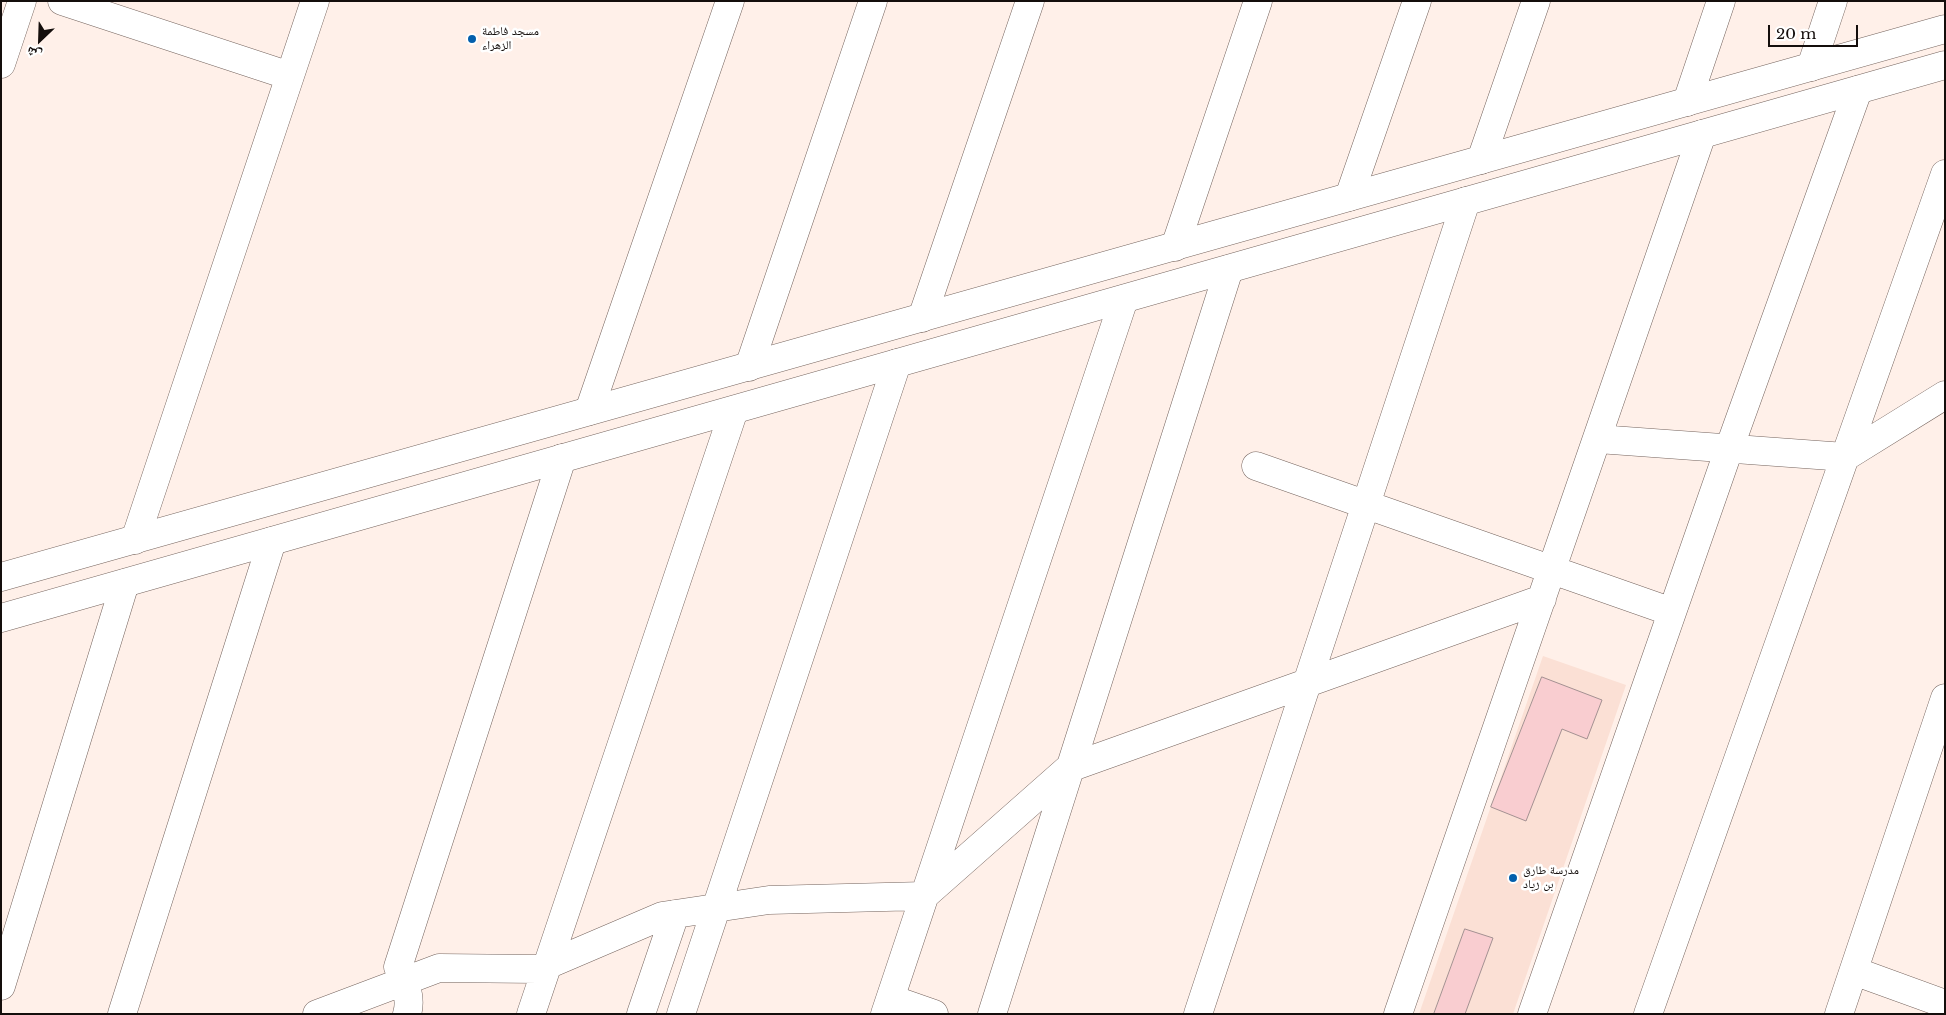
<!DOCTYPE html>
<html>
<head>
<meta charset="utf-8">
<style>
	body { margin:0 }
	#map { position:relative; width:1946px; height:1015px; overflow:hidden; background:#fff0e9; font-family:"Libre Baskerville","Noto Naskh Arabic",serif }
	canvas { display:block }
	.frame { position:absolute; inset:0; border:2px solid #140e0c; pointer-events:none }
	.north { position:absolute; left:15px; top:15px; width:50px; height:50px; -webkit-text-stroke:4px #fff; paint-order:stroke; rotate:204deg; font-size:14px; font-weight:700; line-height:20px; text-align:center; color:#140e0c }
	.north::after { content:''; display:block; margin:auto; width:18px; height:22px; background:#140e0c; clip-path:polygon(50% 0,100% 100%,50% 72%,0 100%) }
	.scale { position:absolute; left:1768px; top:25px; width:90px; height:22px; box-sizing:border-box; border:2px solid #140e0c; border-top:0; padding-left:6px; font-size:15px; line-height:18px; white-space:nowrap; color:#140e0c; -webkit-text-stroke:4px #fff; paint-order:stroke }
</style>
</head>
<body>
<div id="map">
<canvas width="1946" height="1015"></canvas>
<div class="frame"></div>
<div class="north">ش</div>
<div class="scale">20 m</div>
</div>
<script>
const ctx = document.querySelector('canvas').getContext('2d');
ctx.lineJoin = 'round';
function fill(path, color) { ctx.fillStyle = color; ctx.fill(path, 'evenodd'); }
function stroke(path, color, width, dash) { ctx.strokeStyle = color; ctx.lineWidth = width; ctx.lineCap = dash ? 'butt' : 'round'; ctx.setLineDash(dash || []); ctx.stroke(path); }
function label(font, color, halo, rows, align = 'center') {
  ctx.font = font + ' "Libre Baskerville","Noto Naskh Arabic",serif'; ctx.lineWidth = 5; ctx.setLineDash([]); ctx.textBaseline = 'middle'; ctx.strokeStyle = halo; ctx.fillStyle = color; for (const [text, x, y, turn = 0] of rows) {
    ctx.save(); ctx.translate(x, y); ctx.rotate((+turn || 0) * Math.PI / 180); ctx.textAlign = isNaN(turn) ? turn : align; if (halo) ctx.strokeText(text, 0, 0); ctx.fillText(text, 0, 0); ctx.restore();
  }
}
const built = new Path2D(`
	M1543 656 1626 685 1513 1014H1419Z`);
const building = new Path2D(`
	M1542 677 1602 700 1587 739 1562 729 1526 821 1491 807Z
	M1465 929 1493 938 1465 1014H1434Z`);
const minor = new Path2D(`
	M62 1 290 76
	M1 64 22 1
	M1811 67 1833 1
	M1687 102 1721 1
	M1481 160 1536 1
	M1349 197 1417 1
	M1175 247 1258 1
	M922 318 1030 1
	M749 367 873 1
	M589 411 730 1
	M1598 439 1845 457 1945 395
	M1256 466 1672 612
	M135 540 315 1
	M1854 971 1945 1004
	M1 986 125 583
	M891 999 934 1014
	M122 1014 272 541
	M317 1014 439 968 538 969 662 916 769 900 924 896 1069 768 1542 599
	M407 1014C412 998 405 981 398 967L562 458
	M531 1014 734 410
	M641 1014 675 914
	M681 1014 897 363
	M885 1014 1124 299
	M992 1014 1229 269
	M1198 1014 1466 201
	M1398 1014 1702 134
	M1532 1014 1729 449 1858 90
	M1648 1014 1945 174
	M1839 1014 1945 698`);
const major = new Path2D(`
	M1 577 1945 29
	M1 618 1945 65`);
const markers = [
	[472,39,5,"#035fac"],
	[1513,878,5,"#035fac"]
];
const poiNames = [
	["مسجد فاطمة",482,32],
	["الزهراء",482,46],
	["مدرسة طارق",1523,871],
	["بن زياد",1523,885]
];
fill(built, '#fbe0d5');
fill(building, '#f9cdd0');
stroke(building, '#a49192', 1);
stroke(minor, '#75645e', 29);
stroke(major, '#75645e', 29);
stroke(minor, '#fff', 28);
stroke(major, '#fff', 28);
for (const [x, y, r, color] of markers) { const dot = new Path2D(); dot.arc(x, y, r, 0, 2 * Math.PI); ctx.fillStyle = color; ctx.fill(dot); stroke(dot, '#fff', 2); }
label('12px', '#140e0c', '#fff', poiNames, 'left');
</script>
</body>
</html>
